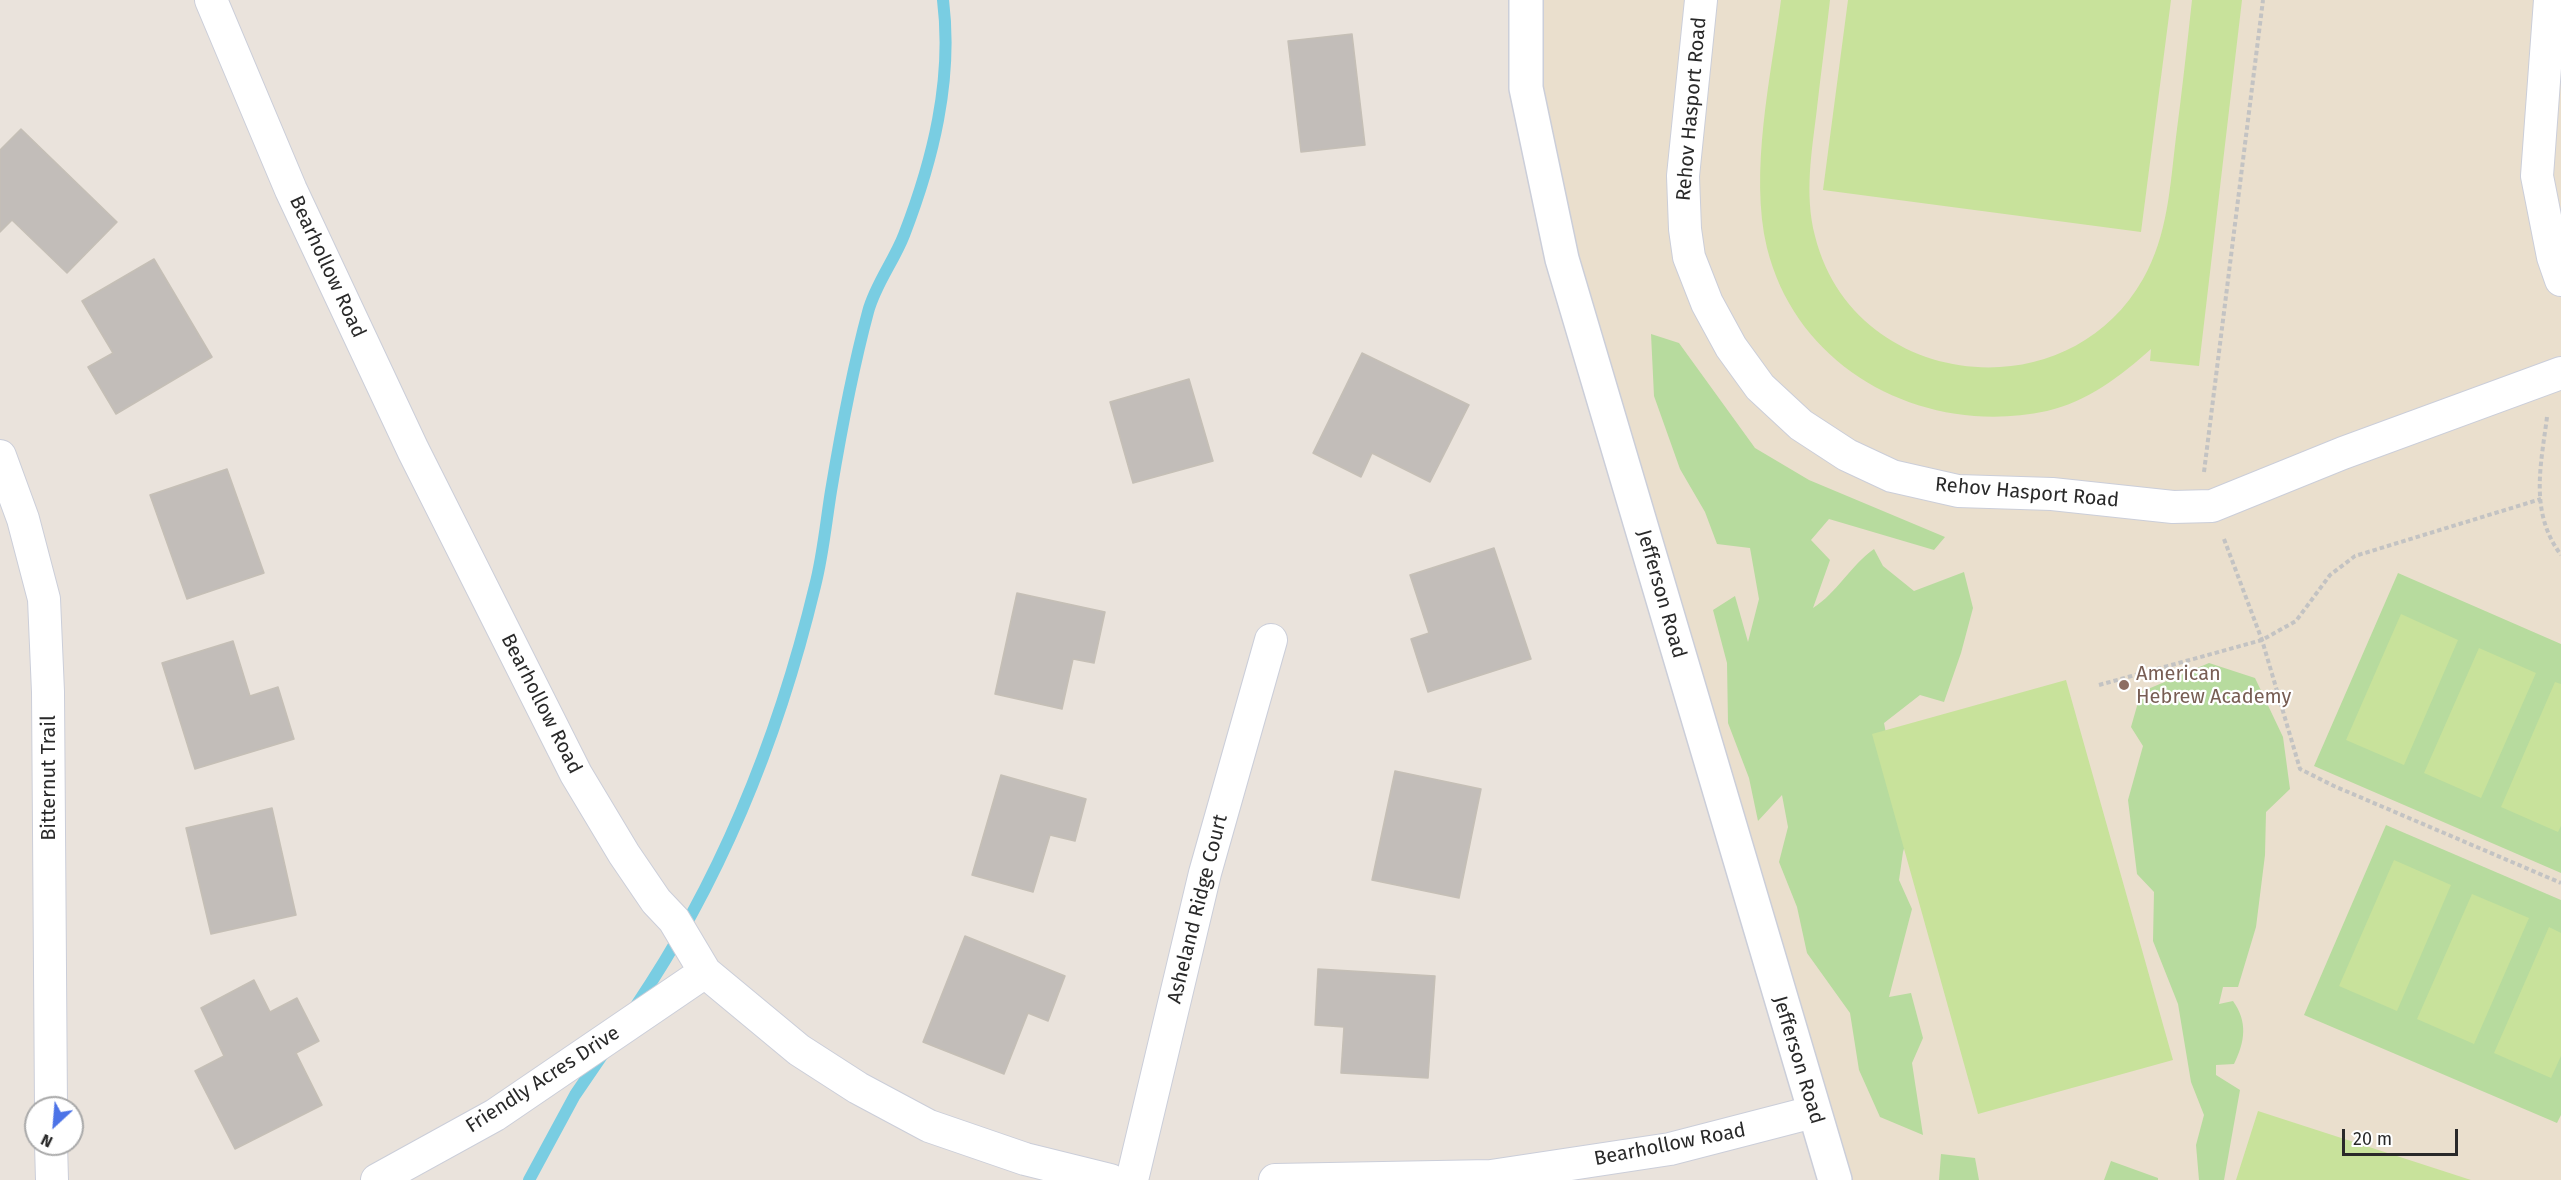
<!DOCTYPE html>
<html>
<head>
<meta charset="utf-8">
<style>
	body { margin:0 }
	#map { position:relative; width:2561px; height:1180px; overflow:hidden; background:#eae3dc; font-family:"Fira Sans",sans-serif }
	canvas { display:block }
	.north { position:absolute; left:24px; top:1096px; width:60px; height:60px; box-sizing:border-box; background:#fff; border:2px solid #a9a9a9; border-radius:50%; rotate:206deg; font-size:16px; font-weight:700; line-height:24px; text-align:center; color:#292929 }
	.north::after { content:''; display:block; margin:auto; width:21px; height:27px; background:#4c73e7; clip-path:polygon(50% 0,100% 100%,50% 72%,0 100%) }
	.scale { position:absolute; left:2342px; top:1129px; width:116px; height:27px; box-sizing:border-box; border:3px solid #292929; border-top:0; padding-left:8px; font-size:18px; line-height:21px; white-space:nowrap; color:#292929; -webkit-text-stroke:4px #fff; paint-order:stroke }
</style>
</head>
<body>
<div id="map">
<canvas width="2561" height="1180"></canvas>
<div class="north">N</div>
<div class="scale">20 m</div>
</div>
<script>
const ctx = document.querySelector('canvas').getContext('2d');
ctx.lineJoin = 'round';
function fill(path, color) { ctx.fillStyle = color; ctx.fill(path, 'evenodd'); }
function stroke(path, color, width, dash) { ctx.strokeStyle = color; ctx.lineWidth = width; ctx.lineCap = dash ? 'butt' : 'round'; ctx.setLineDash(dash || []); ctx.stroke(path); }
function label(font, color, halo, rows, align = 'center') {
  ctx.font = font + ' "Fira Sans",sans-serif'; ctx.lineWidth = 4.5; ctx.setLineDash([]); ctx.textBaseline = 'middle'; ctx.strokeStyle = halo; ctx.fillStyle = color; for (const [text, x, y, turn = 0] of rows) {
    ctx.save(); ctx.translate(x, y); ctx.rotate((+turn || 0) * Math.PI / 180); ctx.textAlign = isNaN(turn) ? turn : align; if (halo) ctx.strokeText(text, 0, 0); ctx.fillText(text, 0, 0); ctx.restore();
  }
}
const education = new Path2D(`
	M1527 0H2561V1180H1835L1562 259Z`);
const green = new Path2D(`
	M1651 334 1679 343 1755 448 1809 480 1945 537 1934 550 1829 519 1811 540 1830 560 1813 608C1837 593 1850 566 1874 549L1883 566 1914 591 1964 572 1973 608 1961 653 1944 702 1920 695 1884 723 1890 754 1916 810 1903 852 1899 880 1912 909 1889 997 1911 993 1923 1038 1912 1063 1923 1135 1880 1117 1859 1070 1850 1013 1807 953 1797 907 1779 862 1788 827 1782 795 1758 821 1749 778 1728 723 1727 663 1713 610 1735 596 1748 642 1759 599 1750 548 1717 544 1705 512 1680 469 1654 396Z
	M2398 573 2561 644V873L2314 766Z
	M2209 663 2255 678 2283 737 2290 789 2266 812 2265 855 2256 927 2238 987H2223L2219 1004 2233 1001C2248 1022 2245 1042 2234 1064L2216 1065V1075L2240 1090 2224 1180H2199L2196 1145 2204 1115 2191 1082 2178 1004 2153 941 2154 892 2137 874 2128 800 2143 746 2131 727 2141 692Z
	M2386 825 2561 900V1115L2557 1123 2304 1015Z
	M1941 1154 1975 1158 1979 1180H1939Z
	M2111 1161 2158 1178V1180H2104Z`);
const pitch = new Path2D(`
	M1781 0H1830C1826 36 1821 72 1817 108 1812 151 1804 193 1815 236 1853 389 2066 415 2143 279 2168 235 2170 186 2176 137 2182 91 2187 46 2192 0H2242L2199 366 2150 361 2151 349C2121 376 2087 402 2047 411 1926 437 1798 372 1767 248 1749 172 1771 77 1781 0Z
	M1848 0H2171L2141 232 1823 190Z
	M2401 614 2458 640 2404 765 2346 740Z
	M2479 648 2536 673 2481 798 2424 773Z
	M2066 680 2173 1060 1978 1114 1872 734Z
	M2555 682 2561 684V826L2558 832 2501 807Z
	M2394 860 2451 885 2397 1011 2339 986Z
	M2472 894 2529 918 2474 1044 2417 1019Z
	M2549 927 2561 933V1056L2551 1078 2494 1053Z
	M2258 1111 2471 1180H2236Z`);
const stream = new Path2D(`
	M635 1007C722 879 779 736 815 586 823 555 826 522 831 491 841 431 852 371 868 312 875 285 894 261 904 235 933 160 953 80 943 0
	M529 1180 575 1095 603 1054`);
const building = new Path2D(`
	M1352 34 1365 145 1301 152 1288 41Z
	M21 129 117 222 67 273 12 220 0 232V150Z
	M154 259 212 357 116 414 88 367 113 353 82 301Z
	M1362 353 1469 405 1430 482 1372 453 1361 477 1313 453Z
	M1189 379 1213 461 1133 483 1110 402Z
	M227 469 264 573 187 599 150 495Z
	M1494 548 1531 659 1428 692 1411 639 1429 633 1410 575Z
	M1017 593 1105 612 1094 663 1073 659 1062 709 995 694Z
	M233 641 250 696 278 687 294 739 195 769 162 663Z
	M1395 771 1481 789 1459 898 1372 880Z
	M1001 775 1086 799 1075 841 1050 835 1033 892 972 875Z
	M272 808 296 915 211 934 186 828Z
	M965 936 1065 976 1048 1021 1028 1013 1004 1074 923 1042Z
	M1318 969 1435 976 1428 1078 1341 1073 1344 1027 1315 1025Z
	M254 980 270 1012 297 998 319 1041 296 1053 322 1105 235 1149 195 1071 224 1056 201 1008Z`);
const path = new Path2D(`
	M2547 417C2541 465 2529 512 2561 555
	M2204 472 2263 0
	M2224 539 2262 640 2300 769 2334 786 2561 883
	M2099 685 2262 640 2296 621 2330 575 2355 556 2541 499`);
const street = new Path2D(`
	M211 0 291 190 413 450 576 774 624 854 656 901 674 920 705 972 799 1050 858 1088 929 1126 1025 1159 1110 1180
	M1701 0 1683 176 1685 229 1689 257 1707 303 1731 347 1760 387 1801 425 1847 455 1892 476 1958 491 2052 494 2173 507 2212 506 2343 453 2561 373
	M2550 0 2537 176 2553 257 2561 280
	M0 456 23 519 44 599 48 692 51 1108
	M51 1144 52 1180
	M377 1180 495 1115 705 972
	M1132 1180 1205 873 1271 640
	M1275 1180 1491 1176 1670 1149 1813 1112`);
const secondary = new Path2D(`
	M1526 0V88L1562 259 1835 1180`);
const markers = [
	[2124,685,6,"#8d6e63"]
];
const streetNames = [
	["Rehov Hasport Road",1692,109,-85],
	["Bearhollow Road",327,267,65],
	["Rehov Hasport Road",2027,493,5],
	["Jefferson Road",1661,594,74],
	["Bearhollow Road",541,704,63],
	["Bitternut Trail",49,778,-90],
	["Asheland Ridge Court",1198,909,-76],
	["Jefferson Road",1798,1060,73],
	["Friendly Acres Drive",543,1080,-33],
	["Bearhollow Road",1670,1145,-11]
];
const educationNames = [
	["American",2136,674],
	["Hebrew Academy",2136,697]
];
fill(education, '#eadfcd');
fill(green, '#b7db9e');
fill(pitch, '#c8e29b');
stroke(stream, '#79cde2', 12);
fill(building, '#c2bdb9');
stroke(building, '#c5bfb6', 1.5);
stroke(street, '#cbced9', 34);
stroke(secondary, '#cbced9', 36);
stroke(path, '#c3c3c3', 4, [4.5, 3]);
stroke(street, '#fff', 32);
stroke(secondary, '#fff', 33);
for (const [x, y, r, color] of markers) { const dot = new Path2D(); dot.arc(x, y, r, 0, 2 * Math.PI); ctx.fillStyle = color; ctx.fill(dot); stroke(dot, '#fff', 2); }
label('20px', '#292929', '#fff', streetNames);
label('20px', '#785e54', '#fff', educationNames, 'left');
</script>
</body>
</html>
